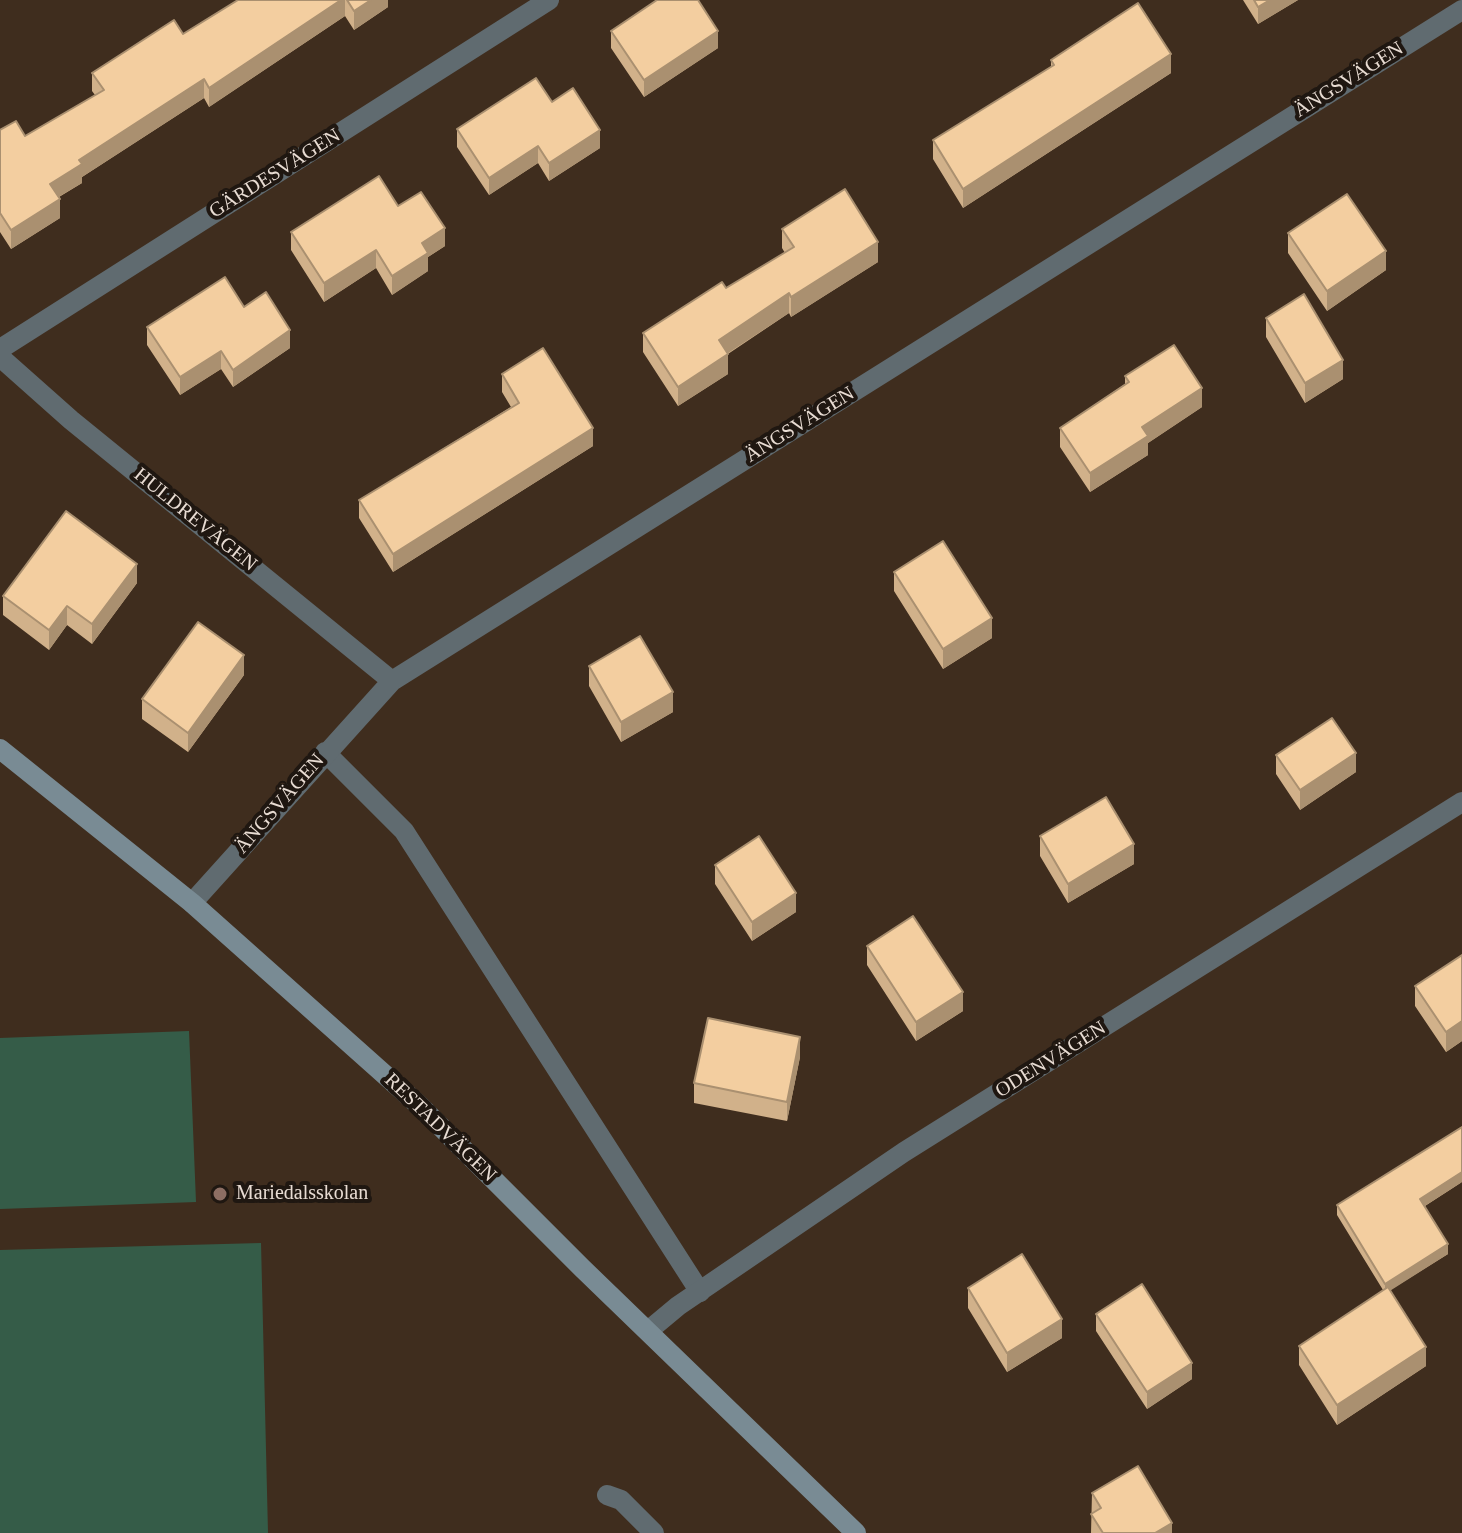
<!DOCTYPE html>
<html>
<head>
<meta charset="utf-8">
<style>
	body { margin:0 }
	canvas { display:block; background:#3f2d1e }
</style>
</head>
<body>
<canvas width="1462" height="1533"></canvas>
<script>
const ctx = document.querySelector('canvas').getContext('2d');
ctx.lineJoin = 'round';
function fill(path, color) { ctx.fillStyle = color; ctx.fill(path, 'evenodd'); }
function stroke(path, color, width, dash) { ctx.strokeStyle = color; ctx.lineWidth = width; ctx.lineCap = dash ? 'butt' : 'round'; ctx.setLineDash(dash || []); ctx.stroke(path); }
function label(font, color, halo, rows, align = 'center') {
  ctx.font = font + ' "Times New Roman",serif'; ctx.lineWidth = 8; ctx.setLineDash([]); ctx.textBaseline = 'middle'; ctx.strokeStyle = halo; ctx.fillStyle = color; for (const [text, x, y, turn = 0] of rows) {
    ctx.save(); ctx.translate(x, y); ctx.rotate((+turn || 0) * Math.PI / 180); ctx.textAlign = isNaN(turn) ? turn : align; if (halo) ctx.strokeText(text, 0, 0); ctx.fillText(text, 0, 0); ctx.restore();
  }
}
const green = new Path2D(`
	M189 1031 196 1202 0 1209V1038Z
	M261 1243 268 1533H0V1250Z`);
const lane = new Path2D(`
	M325 752 404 831 700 1292
	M607 1495 621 1500 654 1533`);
const street = new Path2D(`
	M0 349 549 0
	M0 357 71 420 392 681
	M192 903 392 681 1462 10
	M648 1331 678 1306 904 1152 1462 802`);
const secondary = new Path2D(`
	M0 749 192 903 421 1107 582 1268 856 1533`);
const wall = new Path2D(`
	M238 0H388V7L354 30 345 16 209 107 204 98 82 177V183L59 197 60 218 11 249 0 232V130L25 136 95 95 92 91V73L183 34Z
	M1243 0H1298L1258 24Z
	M611 31 718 48 644 97 611 48Z
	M1051 60 1171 73 963 208 933 159V140L1051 67Z
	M552 102 600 148 549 181 538 163 489 195 457 147V129Z
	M398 206 445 246 428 257V271L392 295 376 268 324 302 291 250V232Z
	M782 229 878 262 791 317 789 313 728 354V374L678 406 643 352V333L726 288 785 253 782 248Z
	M1288 233 1386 270 1327 311 1288 253Z
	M244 307 290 348 233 387 221 369 180 395 147 345V327Z
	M1266 318 1343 379 1305 403 1266 337Z
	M502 374 593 446 393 572 359 518V500L511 407 502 392Z
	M1125 376 1202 407 1148 443V455L1090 492 1060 447V428L1125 384Z
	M894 572 992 638 943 669 894 591Z
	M137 583 92 644 67 625 49 650 3 615V596Z
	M589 666 673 712 621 742 589 686Z
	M244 675 188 752 142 719V699Z
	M1276 755 1356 772 1300 810 1276 774Z
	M1040 836 1134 864 1068 903 1040 856Z
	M715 865 796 912 752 941 715 884Z
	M867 946 963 1011 916 1041 867 965Z
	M1462 955V1041L1446 1052 1415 1006V986Z
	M800 1057 787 1121 694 1103V1083Z
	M1462 1182 1425 1206 1448 1254 1390 1290 1426 1366 1337 1425 1299 1365V1346L1383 1290 1337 1215V1205Z
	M968 1288 1062 1338 1007 1372 968 1308Z
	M1096 1314 1192 1379 1147 1409 1096 1331Z
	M1092 1493 1172 1533H1091Z`);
const shadedWall = new Path2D(`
	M341 0H345V16L209 107V88Z
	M371 0H388V7L354 30V11Z
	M1270 0H1298L1258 24V7Z
	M718 31V48L644 97V80Z
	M1171 54V73L963 208V189Z
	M204 79V98L82 177V183L50 202V184L79 160Z
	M600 130V148L549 181V163Z
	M538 146V163L489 195V178Z
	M60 199V218L11 249V230Z
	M445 228V246L428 257V271L392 295V276L422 243Z
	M878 242V262L791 317V297Z
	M376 250V268L324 302V283Z
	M1386 251V270L1327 311V291Z
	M789 293V313L719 359V340Z
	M290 330V348L233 387V370Z
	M221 351V369L180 395V377Z
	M728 354V374L678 406V387Z
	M1343 360V379L1305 403V383Z
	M1202 388V407L1148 443V455L1090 492V473L1142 427Z
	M593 428V446L393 572V554Z
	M137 564V583L92 644V624Z
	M67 606V625L49 650V630Z
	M992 618V638L943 669V649Z
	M244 655V675L188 752V733Z
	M673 692V712L621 742V722Z
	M1356 753V772L1300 810V790Z
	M1134 844V864L1068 903V884Z
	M796 893V912L752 941V922Z
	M963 992V1011L916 1041V1022Z
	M1462 1021V1041L1446 1052V1032Z
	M800 1037V1057L787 1121V1102Z
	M1462 1172V1182L1420 1209V1199Z
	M1448 1244V1254L1385 1294V1284Z
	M1062 1319V1338L1007 1372V1353Z
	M1426 1347V1366L1337 1425V1405Z
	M1192 1363V1379L1147 1409V1392Z
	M1172 1523V1533H1155Z`);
const building = new Path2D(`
	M238 0H341L209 88 204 79 79 160 82 164 50 184 60 199 11 230 0 213V130L16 121 25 136 104 90 92 73 174 20 183 34Z
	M347 0H371L354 11Z
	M657 0H698L718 31 644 80 611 31Z
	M1254 0H1270L1258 7Z
	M1138 3 1171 54 963 189 933 140 1054 65 1051 60Z
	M536 78 552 102 573 88 600 130 549 163 538 146 489 178 457 129Z
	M379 176 398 206 421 192 445 228 422 243 428 253 392 276 376 250 324 283 291 232Z
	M845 189 878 242 791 297 789 293 719 340 728 354 678 387 643 333 722 282 726 288 794 247 782 229Z
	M1347 194 1386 251 1327 291 1288 233Z
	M225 277 244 307 266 292 290 330 233 370 221 351 180 377 147 327Z
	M1304 294 1343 360 1305 383 1266 318Z
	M1174 345 1202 388 1142 427 1148 436 1090 473 1060 428 1129 382 1125 376Z
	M543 348 593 428 393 554 359 500 519 403 502 374Z
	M66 511 137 564 92 624 67 606 49 630 3 596Z
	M943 541 992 618 943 649 894 572Z
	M198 622 244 655 188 733 142 699Z
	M640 636 673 692 621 722 589 666Z
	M1332 718 1356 753 1300 790 1276 755Z
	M1106 797 1134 844 1068 884 1040 836Z
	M759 836 796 893 752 922 715 865Z
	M913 916 963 992 916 1022 867 946Z
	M1462 955V1021L1446 1032 1415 986Z
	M708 1018 800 1037 787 1102 694 1083Z
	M1462 1127V1172L1420 1199 1448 1244 1385 1284 1337 1205Z
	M1022 1254 1062 1319 1007 1353 968 1288Z
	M1142 1284 1192 1363 1147 1392 1096 1314Z
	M1388 1287 1426 1347 1337 1405 1299 1346Z
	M1138 1466 1172 1523 1155 1533H1103L1091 1514 1101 1508 1092 1493Z`);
const markers = [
	[220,1194,8,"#8d6e63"]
];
const streetNames = [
	["ÄNGSVÄGEN",1349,80,-32],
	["GÄRDESVÄGEN",275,174,-32],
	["ÄNGSVÄGEN",800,425,-32],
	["HULDREVÄGEN",195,520,39],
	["ÄNGSVÄGEN",280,804,-49],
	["ODENVÄGEN",1051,1060,-32],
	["RESTADVÄGEN",440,1128,44]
];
const poiNames = [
	["Mariedalsskolan",236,1194]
];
fill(green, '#355c48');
stroke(lane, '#606b70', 20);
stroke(street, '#606b70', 20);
stroke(secondary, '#798b94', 20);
fill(wall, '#d1b18a');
fill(shadedWall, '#aa9070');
fill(building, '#f3cea0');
stroke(building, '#aa9070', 2);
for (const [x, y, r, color] of markers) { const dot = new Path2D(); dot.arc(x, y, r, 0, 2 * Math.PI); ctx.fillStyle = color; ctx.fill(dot); stroke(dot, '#1f1711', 3); }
label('20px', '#e8dcd3', '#1f1711', streetNames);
label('20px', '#e8dcd3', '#1f1711', poiNames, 'left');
</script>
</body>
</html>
